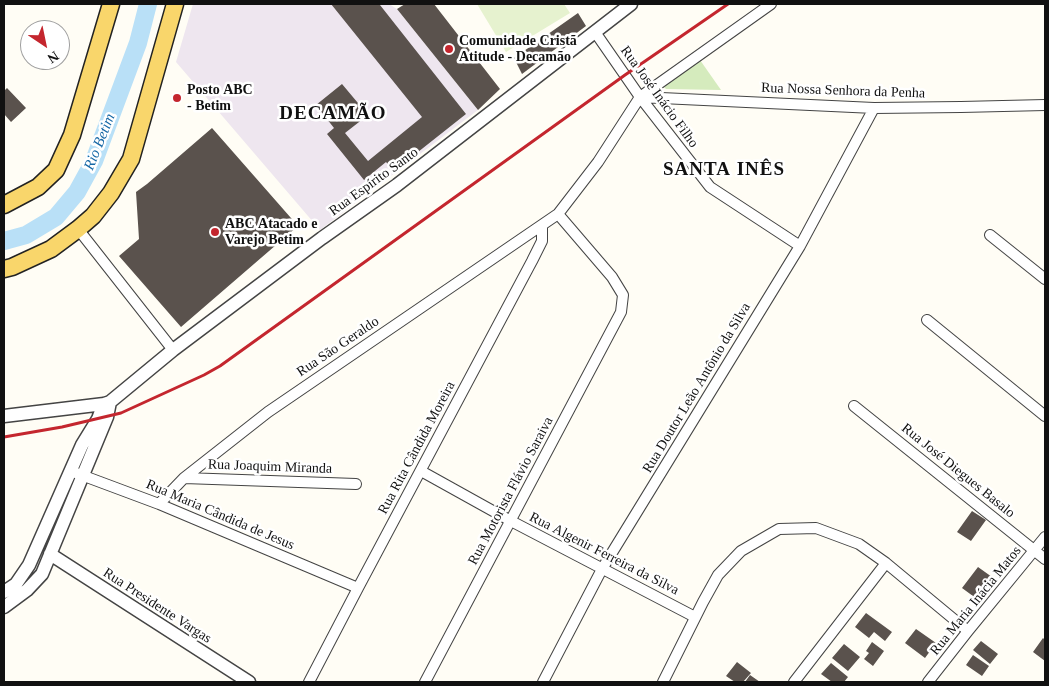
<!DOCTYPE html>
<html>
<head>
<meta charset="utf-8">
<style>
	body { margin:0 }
	#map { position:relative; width:1049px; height:686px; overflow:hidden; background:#fffdf5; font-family:"Times New Roman",serif }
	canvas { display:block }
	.frame { position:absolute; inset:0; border:5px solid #111; pointer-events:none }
	.north { position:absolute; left:20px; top:20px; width:50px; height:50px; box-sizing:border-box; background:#fff; border:1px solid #a0a0a0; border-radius:50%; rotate:146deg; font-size:14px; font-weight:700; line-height:20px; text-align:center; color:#111 }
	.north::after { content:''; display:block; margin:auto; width:18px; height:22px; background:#c4262e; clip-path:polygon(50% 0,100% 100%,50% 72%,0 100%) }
</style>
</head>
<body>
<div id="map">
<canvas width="1049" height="686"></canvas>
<div class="frame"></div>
<div class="north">N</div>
</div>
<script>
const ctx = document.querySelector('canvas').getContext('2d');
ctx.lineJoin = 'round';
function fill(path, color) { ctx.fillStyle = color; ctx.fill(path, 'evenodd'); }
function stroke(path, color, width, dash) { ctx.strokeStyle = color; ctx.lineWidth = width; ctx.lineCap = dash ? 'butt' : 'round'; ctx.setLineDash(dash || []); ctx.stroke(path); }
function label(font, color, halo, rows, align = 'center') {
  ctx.font = font + ' "Times New Roman",serif'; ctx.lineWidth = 5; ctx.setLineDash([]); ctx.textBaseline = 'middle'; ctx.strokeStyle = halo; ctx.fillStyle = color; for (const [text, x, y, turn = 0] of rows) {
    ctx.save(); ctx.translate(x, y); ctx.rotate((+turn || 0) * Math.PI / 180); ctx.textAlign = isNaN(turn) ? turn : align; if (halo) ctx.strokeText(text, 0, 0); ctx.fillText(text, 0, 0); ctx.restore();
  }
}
const industrial = new Path2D(`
	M193 4H389L397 9 478 110 320 230 176 62Z`);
const green = new Path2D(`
	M700 60 721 90 666 89 663 86Z`);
const pitch = new Path2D(`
	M477 4H564L570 13 506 52Z`);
const river = new Path2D(`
	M4 241 26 235 56 217 77 192 94 161 138 43 148 4`);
const building = new Path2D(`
	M331 4H381L380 5 466 114 394 171 386 162 364 180 327 134 334 128 316 105 342 84 368 115 345 133 368 161 422 117Z
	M405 4H434L500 89 478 110 397 9Z
	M578 13 586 26 522 74 514 58Z
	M7 88 26 108 11 122 4 114V91Z
	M212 128 298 226 181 327 119 256 139 239 136 192 147 184Z
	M972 511 986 520 971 541 957 532Z
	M978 567 992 577 977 599 962 588Z
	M866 613 892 632 885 641 874 632 869 638 855 627Z
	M916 629 936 643 925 658 905 643Z
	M1043 638 1045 640V661L1033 652Z
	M981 641 998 654 990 664 973 650Z
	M872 642 884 651 873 666 864 659 869 653 866 651Z
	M844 644 860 657 848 671 832 658Z
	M973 655 989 666 982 676 966 665Z
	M737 662 751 673 743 682H735L726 676Z
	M831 663 848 677 844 682H832L821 674Z
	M750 675 760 682H745Z`);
const minor = new Path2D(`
	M595 32 640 97 710 187 800 246
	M640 97 874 108 961 107 1045 105
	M78 229 173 350
	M990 235 1045 279
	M927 320 1045 416
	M854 406 1045 559
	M421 471 511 521 695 617
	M76 473 159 504 358 588
	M184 478 356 484
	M159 504 184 478 268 412 558 214 598 162 640 97 771 4
	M309 682 358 588 532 261 542 241V225
	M425 682 621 312 623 295 612 277 558 214
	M543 682 602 569 800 246 874 108
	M663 682 703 602 718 575 741 551 779 529 816 528 859 544 886 563 968 631
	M794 682 886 563
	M928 682 968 631 1045 537`);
const tertiary = new Path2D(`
	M4 416 104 404 110 402 173 350 322 238 397 185 631 4
	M50 554 249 682
	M4 592 16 584 29 565 82 445 98 419 101 411
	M4 607 27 590 42 574 107 417 110 402`);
const primary = new Path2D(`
	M4 205 38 187 56 170 72 135 111 4
	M4 269 12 267 51 249 78 229 93 216 111 193 131 159 175 4`);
const rail = new Path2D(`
	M4 437 62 427 121 413 204 375 220 366 625 75 728 4`);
const markers = [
	[449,49,5,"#c4262e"],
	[177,98,5,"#c4262e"],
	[215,232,5,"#c4262e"]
];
const poiNames = [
	["Comunidade Cristã",459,41],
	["Atitude - Decamão",459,57],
	["Posto ABC",187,90],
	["- Betim",187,106],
	["ABC Atacado e",225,224],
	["Varejo Betim",225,240]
];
const streetNames = [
	["Rua Nossa Senhora da Penha",843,91,2],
	["Rua José Inácio Filho",659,97,54],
	["Rua Espírito Santo",374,182,-36],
	["Rua São Geraldo",338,347,-34],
	["Rua Doutor Leão Antônio da Silva",697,388,-59],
	["Rua Rita Cândida Moreira",417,448,-62],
	["Rua Joaquim Miranda",270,467,2],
	["Rua José Diegues Basalo",958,471,39],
	["Rua Motorista Flávio Saraiva",511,491,-62],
	["Rua Maria Cândida de Jesus",220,515,23],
	["Rua Algenir Ferreira da Silva",604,554,27],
	["Rua Maria Inácia Matos",976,601,-51],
	["Rua Presidente Vargas",157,606,33]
];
const waterNames = [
	["Rio Betim",100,142,-68]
];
const districtNames = [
	["DECAMÃO",333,114],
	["SANTA INÊS",724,170]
];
fill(industrial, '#eee6ef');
fill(green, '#d5ebbd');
fill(pitch, '#e6f2cf');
stroke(river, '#b9e0f7', 18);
fill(building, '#5a524d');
stroke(minor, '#444', 12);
stroke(tertiary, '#444', 15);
stroke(primary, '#222', 19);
stroke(minor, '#fff', 10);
stroke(tertiary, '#fff', 12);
stroke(primary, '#f9d66b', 16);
stroke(rail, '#c4262e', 3);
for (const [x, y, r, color] of markers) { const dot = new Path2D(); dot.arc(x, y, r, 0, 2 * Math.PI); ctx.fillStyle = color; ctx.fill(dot); stroke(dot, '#fff', 2); }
label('bold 14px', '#111', '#fff', poiNames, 'left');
label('14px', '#111', '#fff', streetNames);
label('italic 15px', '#1768a6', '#fff', waterNames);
ctx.letterSpacing = '1px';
label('bold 19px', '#111', '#fff', districtNames);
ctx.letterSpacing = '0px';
</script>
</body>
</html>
